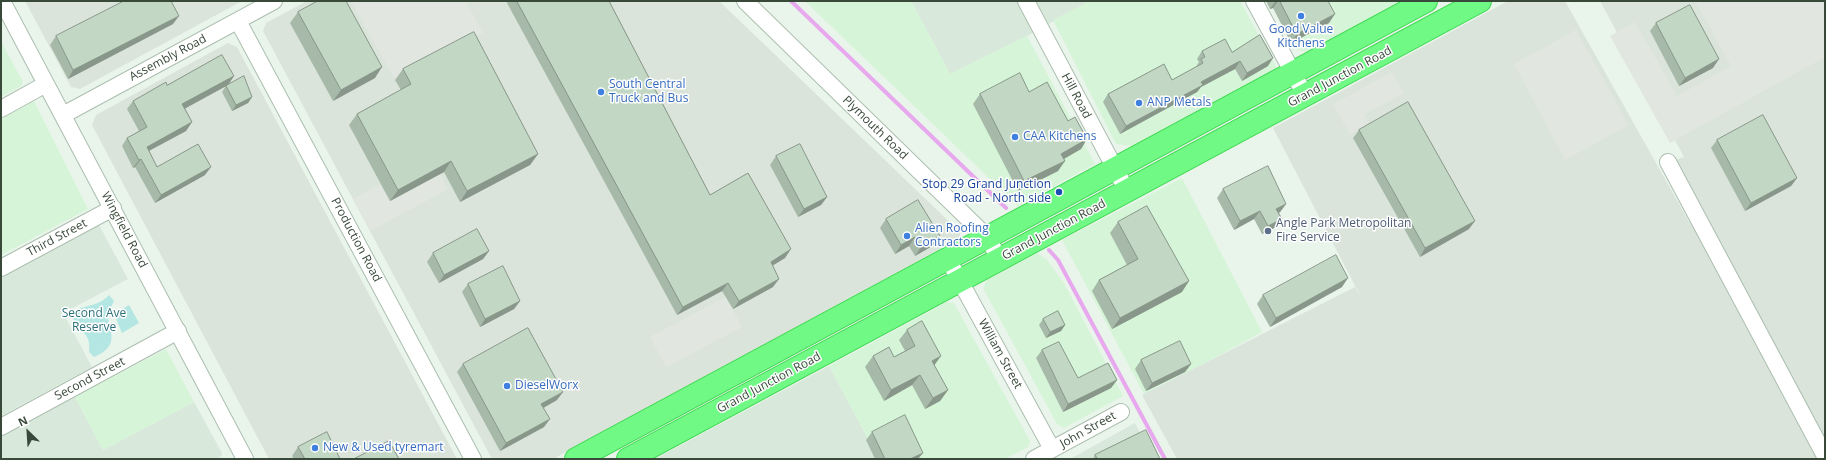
<!DOCTYPE html>
<html>
<head>
<meta charset="utf-8">
<style>
	body { margin:0 }
	#map { position:relative; width:1826px; height:460px; overflow:hidden; background:#e9f4eb; font-family:"Open Sans",sans-serif }
	canvas { display:block }
	.frame { position:absolute; inset:0; border:2px solid #384839; pointer-events:none }
	.north { position:absolute; left:8px; top:412px; width:40px; height:40px; -webkit-text-stroke:3px #fff; paint-order:stroke; rotate:335deg; font-size:11px; font-weight:700; line-height:16px; text-align:center; color:#384839 }
	.north::after { content:''; display:block; margin:auto; width:14px; height:18px; background:#384839; clip-path:polygon(50% 0,100% 100%,50% 72%,0 100%) }
</style>
</head>
<body>
<div id="map">
<canvas width="1826" height="460"></canvas>
<div class="frame"></div>
<div class="north">N</div>
</div>
<script>
const ctx = document.querySelector('canvas').getContext('2d');
ctx.lineJoin = 'round';
function fill(path, color) { ctx.fillStyle = color; ctx.fill(path, 'evenodd'); }
function stroke(path, color, width, dash) { ctx.strokeStyle = color; ctx.lineWidth = width; ctx.lineCap = dash ? 'butt' : 'round'; ctx.setLineDash(dash || []); ctx.stroke(path); }
function label(font, color, halo, rows, align = 'center') {
  ctx.font = font + ' "Open Sans",sans-serif'; ctx.lineWidth = 3; ctx.setLineDash([]); ctx.textBaseline = 'middle'; ctx.strokeStyle = halo; ctx.fillStyle = color; for (const [text, x, y, turn = 0] of rows) {
    ctx.save(); ctx.translate(x, y); ctx.rotate((+turn || 0) * Math.PI / 180); ctx.textAlign = isNaN(turn) ? turn : align; if (halo) ctx.strokeText(text, 0, 0); ctx.fillText(text, 0, 0); ctx.restore();
  }
}
const residential = new Path2D(`
	M911 1H1090L1027 36 950 74Z
	M99 225 128 279 63 313 92 367 1 416V278Z
	M829 366 879 459H655Z
	M75 397 103 450 194 402 222 453 221 456 217 459H4L1 454V437Z
	M1135 423 1155 459H1070Z`);
const commercial = new Path2D(`
	M805 1H911L950 74 1027 36 1095 164 1018 206Z
	M1090 1H1240L1277 68 1132 146 1116 144 1053 20Z
	M1272 1H1404L1308 52 1298 50Z
	M1 41 23 82 21 86 1 97Z
	M34 101 88 209 1 255V119Z
	M1182 178 1262 332 1198 367 1144 394 1062 240Z
	M1037 253 1047 260 1064 283 1123 396 1064 428 1057 424 983 288 987 279Z
	M947 302 954 303 1030 441 1028 447 1005 459H879L829 366Z
	M166 349 194 402 103 450 75 397Z`);
const industrial = new Path2D(`
	M25 1H242L80 89 71 87Z
	M307 1H719L960 232V238L553 459H492L263 31 266 23Z
	M1508 1H1565L1692 227 1668 162 1684 157 1600 1H1825V459H1177L1142 395 1355 287 1363 301 1273 128Z
	M228 43 237 47 457 459H269L92 125 96 115Z`);
const green = new Path2D(`
	M109 295 114 301 107 315C112 335 118 347 94 357L89 352C92 329 75 333 73 317L77 310C89 304 99 306 109 295Z
	M129 305 139 323 122 333 114 314Z`);
const parking = new Path2D(`
	M351 1H466L483 33 395 80Z
	M1695 1H1825V57L1670 143 1610 36 1635 22 1677 96 1731 66Z
	M1576 30 1629 125 1565 160 1514 64Z
	M1392 72 1404 93 1364 114 1369 124 1350 135 1333 104Z
	M440 174 448 189 370 231 353 199 381 184 390 201Z
	M726 297 742 327 666 367 650 337Z`);
const stream = new Path2D(`
	M791 1 1006 208
	M1049 250 1058 260 1165 459`);
const minor = new Path2D(`
	M2 1 245 459
	M745 1 988 238 999 259
	M1026 1 1127 191
	M1254 1 1305 95
	M238 21 473 459
	M1 109 46 84
	M63 115 274 1
	M1668 162 1825 456
	M948 259 1052 449
	M1 268 113 208
	M1 427 178 331
	M1034 459 1121 412`);
const highway = new Path2D(`
	M576 459 1426 1
	M628 459 1480 1`);
const wall = new Path2D(`
	M508 1H609L710 195 785 258 772 266 773 287 733 309 722 291 677 315 507 3Z
	M1266 1H1328L1329 23 1291 43 1273 8 1270 9Z
	M298 12 375 78 333 101 290 23Z
	M1656 23 1713 68 1679 86 1650 31Z
	M173 24 68 79 50 45 56 36Z
	M1202 51 1232 52 1268 66 1242 81 1235 69 1201 87 1197 92 1120 134 1103 102 1108 94 1172 80 1196 67 1199 62 1197 59Z
	M403 69 538 154 530 165 460 202 444 172 390 201 349 125 357 114 401 90 395 80Z
	M234 76 228 85 185 108 192 122 186 131 149 151 157 167 205 175 155 203 135 167 133 168 122 146 127 138 139 131 127 109 133 101 167 85Z
	M226 86 252 97 248 103 232 111 222 92Z
	M1029 92 1068 121 1087 139 1081 149 1064 159 1058 171 1018 191 973 104 980 94Z
	M1359 130 1469 229 1420 257 1353 138Z
	M1717 140 1797 178 1791 186 1745 211 1711 148Z
	M776 156 827 197 821 205 798 217 770 165Z
	M1223 189 1286 204 1280 212 1279 213 1282 219 1276 227 1262 234 1254 219 1234 230 1217 198Z
	M886 219 940 236 934 245 915 256 909 246 895 254 880 228Z
	M1118 222 1182 292 1112 329 1092 291 1099 280 1127 265 1110 233Z
	M489 251 483 259 439 283 427 262 433 253Z
	M468 284 520 301 514 309 480 327 462 292Z
	M1342 287 1270 327 1257 304 1263 295Z
	M1043 319 1065 325 1061 331 1046 338 1039 325Z
	M907 330 934 365 948 390 940 401 925 409 912 385 884 401 865 367 873 356 894 357 905 351 899 340Z
	M1042 350 1078 378 1117 380 1111 388 1063 412 1036 358Z
	M1141 360 1191 364 1185 372 1146 391 1135 369Z
	M463 364 557 400 544 408V427L500 451 457 372Z
	M872 432 918 459H875L866 440Z
	M298 447 340 459H294L292 456Z
	M1095 455 1160 459H1093Z`);
const shadedWall = new Path2D(`
	M1276 1H1278L1273 8 1270 9Z
	M1335 14 1329 23 1291 43 1297 34Z
	M179 16 173 24 68 79 73 70Z
	M1273 58 1268 66 1242 81 1247 73Z
	M1719 59 1713 68 1679 86 1685 78Z
	M1240 61 1235 69 1201 87 1197 92 1120 134 1126 126 1201 82Z
	M382 67 375 78 333 101 341 90Z
	M234 76 228 85 177 113 182 104Z
	M252 97 248 103 232 111 236 105Z
	M192 122 186 131 141 155 147 147Z
	M1087 139 1081 149 1055 164 1061 154Z
	M538 154 530 165 460 202 467 191Z
	M141 159 135 167 133 168 139 160Z
	M451 161 444 172 390 201 398 190Z
	M1065 161 1058 171 1018 191 1024 181Z
	M211 167 205 175 155 203 161 195Z
	M1797 178 1791 186 1745 211 1751 203Z
	M827 197 821 205 798 217 804 209Z
	M1286 204 1280 212 1270 217 1276 209Z
	M1260 211 1254 219 1234 230 1240 221Z
	M1282 219 1276 227 1262 234 1268 226Z
	M1475 221 1469 229 1420 257 1425 248Z
	M940 236 934 245 915 256 921 247Z
	M915 237 909 246 895 254 901 245Z
	M791 249 785 258 765 270 771 262Z
	M489 251 483 259 439 283 444 275Z
	M1348 278 1342 287 1270 327 1276 318Z
	M779 279 773 287 733 309 739 301Z
	M1189 281 1182 292 1112 329 1120 318Z
	M728 283 722 291 677 315 683 307Z
	M520 301 514 309 480 327 485 319Z
	M1065 325 1061 331 1046 338 1050 332Z
	M941 356 933 367 932 361Z
	M1191 364 1185 372 1146 391 1152 383Z
	M920 375 912 385 884 401 891 390Z
	M1117 380 1111 388 1063 412 1068 404Z
	M948 390 940 401 925 409 933 398Z
	M563 392 557 400 535 412 541 404Z
	M550 419 544 427 500 451 506 443Z
	M923 453 918 459H910Z`);
const building = new Path2D(`
	M124 1H171L179 16 73 70 56 36Z
	M318 1H346L382 67 341 90 298 12Z
	M517 1H609L710 195 748 173 791 249 771 262 779 279 739 301 728 283 683 307Z
	M1280 1H1328L1335 14 1297 34Z
	M1690 5 1719 59 1685 78 1656 23Z
	M474 32 538 154 467 191 451 161 398 190 357 114 411 84 403 69Z
	M1260 35 1273 58 1247 73 1240 61 1201 82 1203 85 1126 126 1108 94 1164 64 1172 80 1203 63 1201 59 1205 57 1202 51 1225 39 1232 52Z
	M222 55 234 76 182 104 192 122 147 147 157 167 198 144 211 167 161 195 141 159 139 160 127 138 147 127 133 101 166 82 167 85Z
	M1020 73 1029 92 1047 82 1068 121 1075 117 1087 139 1061 154 1065 161 1024 181 980 94Z
	M244 76 252 97 236 105 226 86Z
	M1408 102 1475 221 1425 248 1359 130Z
	M1763 115 1797 178 1751 203 1717 140Z
	M800 144 827 197 804 209 776 156Z
	M1268 166 1286 204 1276 209 1282 219 1268 226 1260 211 1240 221 1223 189Z
	M918 200 940 236 921 247 915 237 901 245 886 219Z
	M1147 206 1189 281 1120 318 1099 280 1138 259 1118 222Z
	M477 229 489 251 444 275 433 253Z
	M1336 255 1348 278 1276 318 1263 295Z
	M503 266 520 301 485 319 468 284Z
	M1058 311 1065 325 1050 332 1043 319Z
	M922 321 941 356 932 361 948 390 933 398 920 375 891 390 873 356 889 347 894 357 915 346 907 330Z
	M528 328 563 392 541 404 550 419 506 443 463 364Z
	M1180 341 1191 364 1152 383 1141 360Z
	M1059 342 1078 378 1108 363 1117 380 1068 404 1042 350Z
	M905 415 923 453 910 459H885L872 432Z
	M1146 430 1160 459H1095L1097 458 1095 455Z
	M327 432 340 459H305L298 447Z
	M389 441 399 459H354Z`);
const markers = [
	[1301,16,4,"#3f7fe0"],
	[601,92,4,"#3f7fe0"],
	[1139,103,4,"#3f7fe0"],
	[1015,137,4,"#3f7fe0"],
	[1059,192,4,"#1a4fb4"],
	[1268,231,4,"#5c6f8a"],
	[907,236,4,"#3f7fe0"],
	[507,386,4,"#3f7fe0"],
	[315,448,4,"#3f7fe0"]
];
const shopNames = [
	["Good Value",1301,30,"center"],
	["Kitchens",1301,44,"center"],
	["South Central",609,85],
	["Truck and Bus",609,99],
	["ANP Metals",1147,103],
	["CAA Kitchens",1023,137],
	["Alien Roofing",915,229],
	["Contractors",915,243],
	["DieselWorx",515,386],
	["New & Used tyremart",323,448]
];
const streetNames = [
	["Assembly Road",168,58,-28],
	["Grand Junction Road",1340,77,-28],
	["Hill Road",1076,96,62],
	["Plymouth Road",875,128,44],
	["Wingfield Road",124,230,62],
	["Grand Junction Road",1054,230,-28],
	["Third Street",57,238,-28],
	["Production Road",356,240,62],
	["William Street",1000,354,61],
	["Second Street",90,379,-28],
	["Grand Junction Road",769,383,-28],
	["John Street",1088,430,-29]
];
const transitNames = [
	["Stop 29 Grand Junction",1051,185],
	["Road - North side",1051,199]
];
const serviceNames = [
	["Angle Park Metropolitan",1276,224],
	["Fire Service",1276,238]
];
const parkNames = [
	["Second Ave",94,314],
	["Reserve",94,328]
];
fill(residential, '#d8e8da');
fill(commercial, '#d6f5d8');
fill(industrial, '#dbe4db');
fill(green, '#b4e7e3');
fill(parking, '#e1e6e1');
stroke(stream, '#e7a8ee', 4);
stroke(minor, '#acbfaf', 18);
stroke(highway, '#3fd851', 24);
stroke(minor, '#fff', 16);
stroke(highway, '#70f985', 22);
fill(wall, '#a7baa9');
fill(shadedWall, '#889789');
fill(building, '#c2d8c4');
stroke(building, '#889789', 1);
for (const [x, y, r, color] of markers) { const dot = new Path2D(); dot.arc(x, y, r, 0, 2 * Math.PI); ctx.fillStyle = color; ctx.fill(dot); stroke(dot, '#fff', 1.5); }
label('12px', '#366cbe', '#fff', shopNames, 'left');
label('12px', '#384839', '#fff', streetNames);
label('12px', '#164399', '#fff', transitNames, 'right');
label('12px', '#4e5e75', '#fff', serviceNames, 'left');
label('12px', '#2c7078', '#fff', parkNames);
</script>
</body>
</html>
